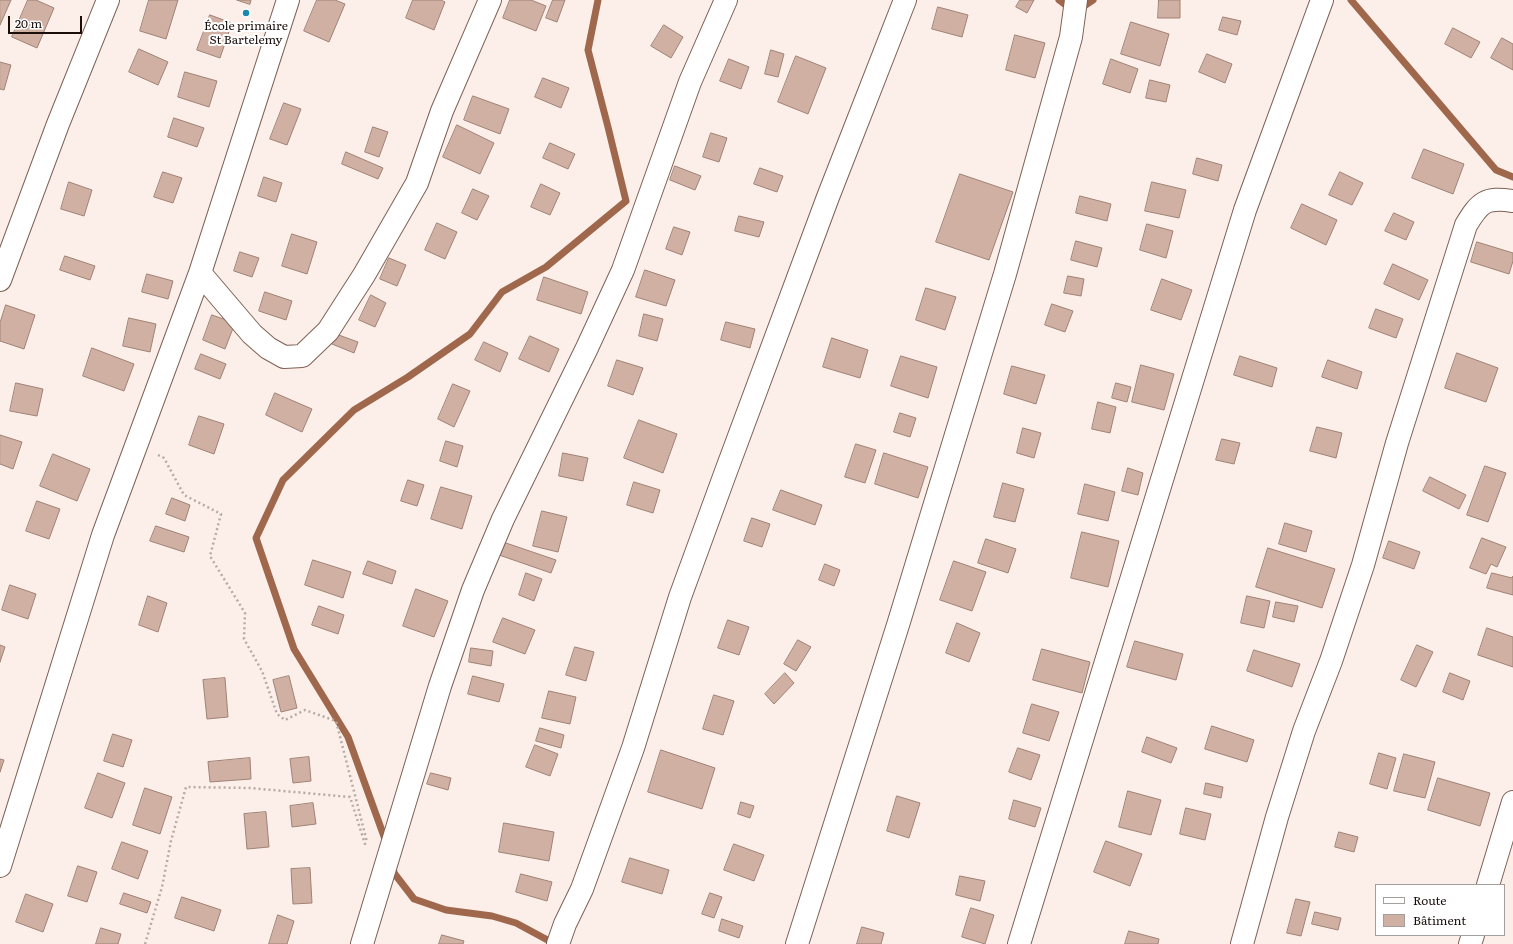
<!DOCTYPE html>
<html>
<head>
<meta charset="utf-8">
<style>
	body { margin:0 }
	#map { position:relative; width:1513px; height:944px; overflow:hidden; background:#fcefe9; font-family:Literata,serif }
	canvas { display:block }
	.legend { position:absolute; left:1375px; top:884px; width:130px; height:52px; box-sizing:border-box; background:#fff; border:1px solid #a39f9d; margin:0; padding:5px 7px; list-style:none; font-size:12px; color:#190e0a }
	.legend li { display:flex; align-items:center; gap:8px; height:20px }
	.legend b { width:20px; border:1px solid #a39f9d }
	.scale { position:absolute; left:8px; top:16px; width:74px; height:18px; box-sizing:border-box; border:2px solid #190e0a; border-top:0; padding-left:5px; font-size:12px; line-height:14px; white-space:nowrap; color:#190e0a; -webkit-text-stroke:3px #fff; paint-order:stroke }
</style>
</head>
<body>
<div id="map">
<canvas width="1513" height="944"></canvas>
<ul class="legend">
<li><b style="height:5px;background:#fff"></b>Route</li>
<li><b style="height:11px;background:#cfb0a2"></b>Bâtiment</li>
</ul>
<div class="scale">20 m</div>
</div>
<script>
const ctx = document.querySelector('canvas').getContext('2d');
ctx.lineJoin = 'round';
function stroke(path, color, width, dash) { ctx.strokeStyle = color; ctx.lineWidth = width; ctx.lineCap = dash ? 'butt' : 'round'; ctx.setLineDash(dash || []); ctx.stroke(path); }
function fill(path, color) { ctx.fillStyle = color; ctx.fill(path, 'evenodd'); }
function label(font, color, halo, rows, align = 'center') {
  ctx.font = font + ' Literata,serif'; ctx.lineWidth = 4; ctx.setLineDash([]); ctx.textBaseline = 'middle'; ctx.strokeStyle = halo; ctx.fillStyle = color; for (const [text, x, y, turn = 0] of rows) {
    ctx.save(); ctx.translate(x, y); ctx.rotate((+turn || 0) * Math.PI / 180); ctx.textAlign = isNaN(turn) ? turn : align; if (halo) ctx.strokeText(text, 0, 0); ctx.fillText(text, 0, 0); ctx.restore();
  }
}
const stream = new Path2D(`
	M1059 0 1075 12 1093 0
	M1351 0 1496 170 1513 177
	M386 842 348 737 294 649 256 538 283 480 354 410 408 377 470 334 502 292 546 267 626 201 608 127 588 50 598 0
	M393 865 394 873 414 899 446 910 492 916 516 923 555 944`);
const building = new Path2D(`
	M0 0H11L0 25Z
	M28 0H36L54 8 37 48 12 37Z
	M149 0H178L166 39 140 31Z
	M237 0H251L250 4Z
	M317 0H335L345 4 329 42 304 31Z
	M413 0H441L445 2 434 30 406 18Z
	M510 0H531L546 6 536 31 503 18Z
	M553 0H565L557 22 546 18Z
	M1020 0H1034L1027 13 1016 7Z
	M1159 0H1180V18H1158Z
	M938 7 968 15 962 37 932 29Z
	M210 15 232 23 220 58 197 50Z
	M1223 17 1241 21 1237 35 1219 30Z
	M1131 22 1169 34 1160 66 1121 54Z
	M664 25 683 37 671 58 651 46Z
	M1453 28 1480 42 1471 58 1445 44Z
	M1015 35 1045 43 1035 78 1006 70Z
	M1502 38 1513 44V70L1491 58Z
	M139 49 168 62 158 85 129 72Z
	M771 50 784 54 778 77 765 74Z
	M1207 54 1232 64 1225 83 1199 72Z
	M796 56 826 68 808 114 778 102Z
	M729 59 749 67 741 89 720 81Z
	M1111 59 1138 69 1130 93 1103 84Z
	M0 62 11 65 4 90 0 89Z
	M185 72 217 81 209 107 178 97Z
	M543 78 569 88 561 108 535 97Z
	M1150 80 1170 85 1166 102 1146 98Z
	M473 96 509 109 500 134 464 120Z
	M284 103 301 109 287 145 270 139Z
	M174 118 204 128 197 147 168 137Z
	M457 125 494 143 480 174 443 157Z
	M373 127 388 132 379 157 365 152Z
	M711 133 727 138 719 162 703 157Z
	M550 143 575 154 568 169 543 158Z
	M1424 149 1464 164 1453 194 1412 178Z
	M346 152 383 168 378 179 342 164Z
	M1197 158 1222 165 1218 181 1193 174Z
	M675 166 701 176 695 190 670 180Z
	M760 168 783 176 777 192 754 184Z
	M163 172 182 178 173 203 154 197Z
	M1340 172 1363 183 1352 205 1329 195Z
	M960 174 1013 192 989 260 936 242Z
	M264 177 282 183 276 202 258 196Z
	M69 182 92 190 84 216 61 209Z
	M1152 182 1186 190 1179 218 1145 211Z
	M541 184 560 193 550 215 531 207Z
	M473 189 489 196 477 220 462 213Z
	M1080 196 1111 204 1107 221 1076 213Z
	M1302 204 1337 220 1326 245 1291 228Z
	M1394 213 1414 222 1406 240 1385 231Z
	M739 216 764 222 759 237 735 231Z
	M437 223 457 232 445 259 425 250Z
	M1147 224 1173 231 1166 258 1140 250Z
	M674 227 690 232 682 255 666 249Z
	M292 234 317 242 307 274 282 266Z
	M1076 241 1102 248 1097 267 1071 260Z
	M1477 242 1513 253V261L1509 274 1471 262Z
	M240 252 259 258 252 277 234 271Z
	M65 256 95 266 90 280 60 270Z
	M389 258 406 265 397 286 380 279Z
	M1393 264 1428 280 1419 300 1384 284Z
	M645 270 675 280 666 306 636 297Z
	M147 274 173 281 168 299 142 292Z
	M1068 276 1084 279 1081 296 1064 293Z
	M544 277 588 292 581 314 537 300Z
	M1162 279 1192 290 1181 320 1151 310Z
	M926 288 956 297 945 330 916 320Z
	M265 292 292 301 286 320 259 311Z
	M371 295 386 303 375 327 359 320Z
	M1052 304 1073 311 1065 332 1045 325Z
	M6 305 35 315 24 349 0 341V323Z
	M1376 309 1403 319 1396 338 1369 328Z
	M644 314 663 319 657 341 639 336Z
	M212 315 235 323 225 349 203 340Z
	M129 318 156 324 150 352 123 346Z
	M726 322 755 329 750 348 721 340Z
	M336 334 358 342 354 353 332 344Z
	M530 336 559 349 549 372 519 359Z
	M832 338 868 350 860 378 823 367Z
	M484 342 508 353 500 372 475 360Z
	M92 348 134 364 124 391 83 376Z
	M1457 353 1498 368 1486 402 1445 388Z
	M201 354 226 364 220 379 195 369Z
	M901 356 937 367 928 398 891 386Z
	M1240 356 1277 368 1272 387 1234 375Z
	M617 360 643 368 633 395 608 386Z
	M1328 360 1362 372 1357 389 1322 377Z
	M1141 365 1174 374 1164 410 1132 402Z
	M1012 366 1045 375 1036 404 1004 394Z
	M16 383 43 389 37 416 10 411Z
	M1116 383 1131 387 1127 402 1112 398Z
	M453 384 470 391 454 427 438 419Z
	M275 393 312 409 302 432 266 415Z
	M1098 402 1116 407 1110 433 1092 429Z
	M900 413 916 418 910 437 894 432Z
	M199 416 224 424 214 454 189 445Z
	M639 420 677 434 663 473 624 458Z
	M1317 427 1342 433 1336 458 1310 451Z
	M1023 428 1041 433 1034 458 1017 453Z
	M0 435 22 442 13 469 0 464Z
	M1222 439 1240 443 1234 464 1216 460Z
	M446 441 463 446 457 467 440 461Z
	M856 444 876 450 865 483 845 477Z
	M563 453 588 458 583 481 559 476Z
	M884 453 928 467 918 498 875 484Z
	M53 454 90 469 77 501 40 486Z
	M1485 466 1506 473 1488 522 1467 515Z
	M1128 468 1143 473 1138 495 1122 491Z
	M1430 477 1466 495 1459 509 1423 491Z
	M408 480 424 485 417 506 401 501Z
	M634 482 660 490 653 513 627 505Z
	M1003 483 1024 489 1015 522 994 517Z
	M1085 484 1115 492 1108 521 1078 514Z
	M441 487 472 496 462 529 431 519Z
	M781 490 822 505 815 525 773 510Z
	M172 498 190 505 185 521 166 514Z
	M37 501 60 509 49 539 26 531Z
	M542 511 567 517 558 552 533 546Z
	M752 518 770 524 762 547 744 541Z
	M1285 523 1312 531 1306 552 1279 544Z
	M156 526 189 537 184 552 150 541Z
	M1082 532 1119 541 1108 587 1071 578Z
	M1482 538 1506 547 1497 567 1491 564 1486 574 1470 568Z
	M986 539 1016 549 1008 573 978 563Z
	M1389 541 1420 552 1414 569 1383 558Z
	M503 542 556 560 551 573 499 555Z
	M1268 548 1335 569 1322 608 1256 587Z
	M313 560 351 572 343 598 305 585Z
	M368 561 396 571 392 584 363 574Z
	M954 561 986 572 972 611 940 600Z
	M825 564 840 570 834 586 819 580Z
	M526 573 542 579 534 601 519 595Z
	M1492 573 1512 578 1513 576V595L1487 588Z
	M10 585 36 594 28 619 2 610Z
	M416 589 448 601 434 637 403 626Z
	M148 596 167 603 158 632 139 625Z
	M1247 596 1270 601 1264 628 1241 623Z
	M1276 602 1298 606 1294 622 1273 617Z
	M319 606 344 615 338 634 312 625Z
	M503 618 535 630 525 654 493 642Z
	M728 620 749 627 739 655 718 648Z
	M957 623 980 633 969 662 946 653Z
	M1487 628 1513 637V667L1478 655Z
	M798 640 811 647 796 671 784 664Z
	M1135 641 1183 654 1176 680 1127 667Z
	M0 645 5 647 0 662Z
	M1417 645 1433 652 1416 687 1401 680Z
	M575 647 594 652 586 681 566 675Z
	M471 648 493 651 491 666 469 662Z
	M1042 649 1090 662 1082 693 1033 680Z
	M1254 650 1300 664 1292 687 1247 671Z
	M785 673 794 683 774 704 765 694Z
	M1450 673 1470 681 1463 700 1443 692Z
	M289 676 297 708 281 712 273 680Z
	M473 676 504 684 499 702 468 694Z
	M225 678 228 717 207 719 203 680Z
	M549 691 576 697 570 724 542 718Z
	M714 695 734 701 723 735 703 729Z
	M1032 704 1059 712 1049 741 1023 733Z
	M1212 726 1254 740 1247 762 1205 749Z
	M540 728 564 735 561 748 536 741Z
	M113 734 132 740 123 767 104 761Z
	M1147 737 1177 748 1171 763 1142 752Z
	M535 745 558 754 550 776 526 767Z
	M1018 748 1040 755 1031 780 1009 772Z
	M661 750 715 768 702 809 648 792Z
	M1379 753 1396 758 1387 789 1370 784Z
	M1404 754 1435 762 1425 798 1394 791Z
	M309 757 311 781 293 783 290 759Z
	M250 758 251 779 210 782 208 762Z
	M0 759 4 760 0 772Z
	M98 773 125 783 112 818 85 808Z
	M431 773 451 778 448 790 427 784Z
	M1438 778 1490 793 1480 826 1428 810Z
	M1206 783 1223 787 1221 798 1204 794Z
	M145 788 172 797 160 834 133 825Z
	M1128 791 1161 800 1151 835 1119 827Z
	M897 796 920 803 909 838 887 831Z
	M1014 800 1041 808 1035 827 1009 819Z
	M741 802 754 806 750 818 738 814Z
	M313 803 316 824 292 827 290 806Z
	M1186 808 1211 814 1205 840 1180 834Z
	M266 812 269 847 247 849 244 814Z
	M504 823 554 832 549 861 499 852Z
	M1339 832 1358 837 1354 852 1335 847Z
	M1106 841 1142 854 1130 886 1094 872Z
	M122 842 148 851 138 879 112 869Z
	M734 844 764 855 754 881 724 870Z
	M630 858 669 870 662 894 622 882Z
	M78 866 97 872 87 902 68 896Z
	M310 868 312 903 293 904 291 869Z
	M521 874 552 882 547 901 516 892Z
	M960 876 985 881 980 901 956 895Z
	M124 893 151 902 147 913 120 904Z
	M710 893 722 897 714 918 702 914Z
	M26 894 53 904 43 932 16 922Z
	M182 897 221 910 214 931 175 918Z
	M1296 899 1310 902 1301 936 1287 933Z
	M971 908 994 915 985 944 962 937Z
	M1315 912 1341 918 1338 930 1312 924Z
	M278 915 294 921 287 944H269Z
	M722 919 743 926 739 938 719 931Z
	M862 927 884 933 881 944H857Z
	M101 928 121 934 118 944H96Z
	M1129 931 1159 939 1158 944H1125Z
	M442 935 464 941 463 944H439Z`);
const path = new Path2D(`
	M158 455 164 458 184 495 221 514 210 556 245 613 244 639 262 671 277 714 285 720 305 710 336 721 367 842
	M145 944 162 887 171 841 186 787 250 788 350 797 366 847`);
const minor = new Path2D(`
	M200 273 252 334 268 348 284 357 302 356 328 331 364 275 417 183 442 111 490 0
	M0 280 58 124 108 0
	M0 866 103 535 200 273 288 0
	M1488 885 1513 802
	M362 944 440 686 473 590 503 519 586 350 623 270 690 82 726 0
	M558 944 565 924 582 889 633 748 680 597 725 474 828 197 905 0
	M797 944 898 625 1005 274 1071 37 1076 0
	M1019 944 1245 210 1322 0
	M1242 944 1277 817 1304 731 1331 661 1363 565 1397 443 1466 225C1480 202 1485 197 1513 201
	M1470 944 1473 935`);
const markers = [
	[246,13,4,"#1888ae"]
];
const poiNames = [
	["École primaire",246,26],
	["St Bartelemy",246,40]
];
stroke(stream, '#9f674c', 7);
fill(building, '#cfb0a2');
stroke(building, '#9f8275', 1);
stroke(minor, '#7d6155', 24);
stroke(path, '#b6aaa4', 2.5, [2, 3]);
stroke(minor, '#fff', 22);
for (const [x, y, r, color] of markers) { const dot = new Path2D(); dot.arc(x, y, r, 0, 2 * Math.PI); ctx.fillStyle = color; ctx.fill(dot); stroke(dot, '#fff', 1.5); }
label('12px', '#190e0a', '#fff', poiNames);
</script>
</body>
</html>
